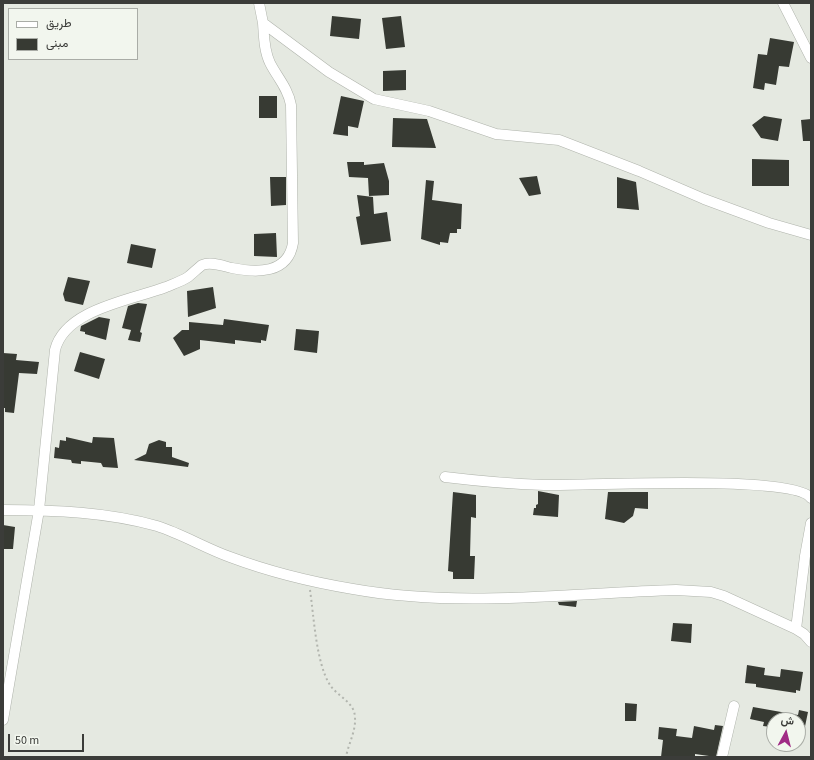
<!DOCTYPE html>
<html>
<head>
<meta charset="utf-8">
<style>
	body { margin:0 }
	#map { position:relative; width:814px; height:760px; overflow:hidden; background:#e5e9e1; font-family:"Source Sans 3",Vazirmatn,sans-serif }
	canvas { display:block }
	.frame { position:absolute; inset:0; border:4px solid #3b3c39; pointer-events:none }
	.legend { position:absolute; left:8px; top:8px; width:130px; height:52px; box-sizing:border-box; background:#f2f6ee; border:1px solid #a9aca6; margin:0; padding:5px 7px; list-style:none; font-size:12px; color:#3b3c39 }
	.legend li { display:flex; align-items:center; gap:8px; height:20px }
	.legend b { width:20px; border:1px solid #a9aca6 }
	.north { position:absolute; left:766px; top:712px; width:40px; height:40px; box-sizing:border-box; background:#f2f6ee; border:1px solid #a9aca6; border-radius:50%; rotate:7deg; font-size:11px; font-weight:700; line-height:16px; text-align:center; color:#3b3c39 }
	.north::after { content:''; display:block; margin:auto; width:14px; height:18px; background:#a02b85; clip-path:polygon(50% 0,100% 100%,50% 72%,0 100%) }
	.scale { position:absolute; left:8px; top:734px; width:76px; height:18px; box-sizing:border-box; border:2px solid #3b3c39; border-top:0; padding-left:5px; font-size:12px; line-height:14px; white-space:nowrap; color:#3b3c39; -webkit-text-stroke:3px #f2f6ee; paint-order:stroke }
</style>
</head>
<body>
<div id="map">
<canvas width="814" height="760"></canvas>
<div class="frame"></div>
<ul class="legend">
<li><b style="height:5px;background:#fff"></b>طريق</li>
<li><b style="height:11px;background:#373a33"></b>مبنى</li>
</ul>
<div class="north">ش</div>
<div class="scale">50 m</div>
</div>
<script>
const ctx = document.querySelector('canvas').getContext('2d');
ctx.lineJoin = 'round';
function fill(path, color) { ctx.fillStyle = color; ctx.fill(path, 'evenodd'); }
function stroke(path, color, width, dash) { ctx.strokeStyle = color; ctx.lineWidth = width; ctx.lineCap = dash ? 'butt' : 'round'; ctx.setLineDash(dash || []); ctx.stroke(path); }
const building = new Path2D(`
	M332 16 361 19 359 39 330 36Z
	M401 16 405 47 386 49 382 18Z
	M770 38 794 42 789 67 779 66 776 85 765 83 764 90 753 88 758 54 767 55Z
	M406 70V90L383 91V71Z
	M259 96H277V118H259Z
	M341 96 364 101 358 128 348 126V136L333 134Z
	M764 116 782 119 778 141 761 138 752 125Z
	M393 118 427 119 436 148 392 147Z
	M811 119V141H803L801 120Z
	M752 159 789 160V186H752Z
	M347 162H364V165L384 163 389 181V195L369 196 368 178 349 177Z
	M537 176 541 194 529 196 519 178Z
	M270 177H286V205L271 206Z
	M617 177 636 182 639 210 617 208Z
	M426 180 434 181 432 200 462 204 461 229H457V233H450L448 243 440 242V245L421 239Z
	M357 195 373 197 374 214 387 212 391 241 361 245 356 217 360 216Z
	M276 233 277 257 254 256V234Z
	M131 244 156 249 152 268 127 263Z
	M68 277 90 281 83 305 65 301 63 294Z
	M213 287 216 308 188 317 187 291Z
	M138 303 147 304 140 332 142 333 140 342 128 340 131 330 122 328 128 306Z
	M99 317 110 319 106 340 85 334V332L80 331 81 326Z
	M224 319 269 325 266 341 261 340V343L235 340V344L200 340V349L184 356 173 338 182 330H189V322L223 325Z
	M296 329 319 331 317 353 294 350Z
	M80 352 105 359 99 379 74 371Z
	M3 353 17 354 16 360 39 362 37 374 19 373 14 413 5 412V408H3Z
	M66 437 92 443 93 437 114 438 118 468 103 467 101 463 81 461V464L72 463 71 460 54 458 55 447 59 448 60 440 66 441Z
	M159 440 166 442V447H172V457L189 463 188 467 134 460 146 454 149 444Z
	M538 491 559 495 558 517 533 515 534 508H536V505L538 504Z
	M453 492 476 495V518L471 517 470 556H475L474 579H453V572L448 571Z
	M608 492H648V509L635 508 633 516 624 523 605 519Z
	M3 525 15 527 13 549H3Z
	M577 601 576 607 559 605 558 602Z
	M673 623 692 624 691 643 671 641Z
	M747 665 765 668 764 675 780 677 781 669 803 672 800 691 796 690V693L756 687V684L745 683Z
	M625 703 637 704 636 721H625Z
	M753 707 798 715 799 710 808 712 802 741H798V720H773L771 727 763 726 764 722 750 719Z
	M715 725 723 726 716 757 695 754V757H661L663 740 658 739 659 727 677 729 676 736 692 738 694 726 714 730Z`);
const path = new Path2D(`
	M310 590C314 617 316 663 330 685 338 697 355 702 355 718 356 731 348 745 346 757`);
const minor = new Path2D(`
	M259 3 263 23 329 72 374 99 429 111 496 134 559 140 639 171 704 199 769 223 811 235
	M783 3 811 58
	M445 477C478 481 511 484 544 485 583 486 794 474 811 498
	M3 510C54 510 108 512 157 526 182 534 205 548 230 557 270 572 311 582 353 589 459 608 570 593 676 590L711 592 724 596 796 629 804 634 811 642
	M796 629 805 556 811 523
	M3 720 39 510 55 350C65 309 132 300 166 287 173 284 182 281 188 277 193 273 198 268 202 265 211 261 223 266 232 268 257 273 288 274 293 243L291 105C288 88 277 77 270 63 264 51 264 36 263 23
	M722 757 734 706`);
fill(building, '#373a33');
stroke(minor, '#afb3ab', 11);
stroke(path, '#b2b5ae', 2, [2, 3]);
stroke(minor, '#fff', 10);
</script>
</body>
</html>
